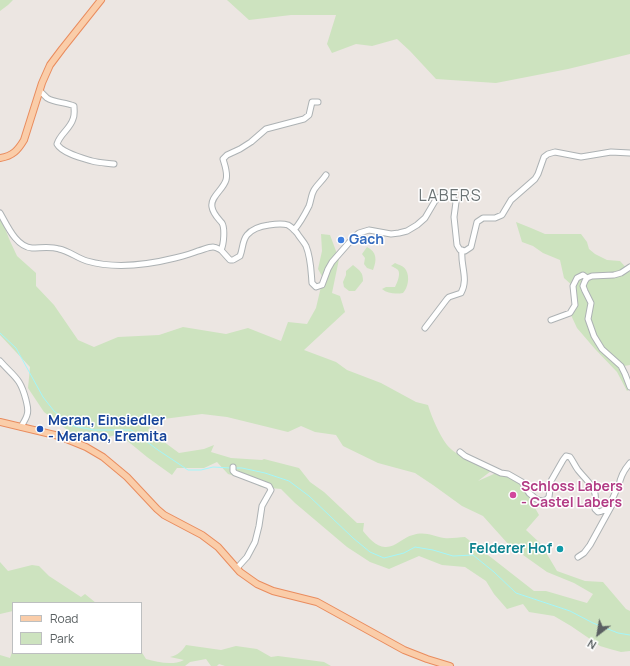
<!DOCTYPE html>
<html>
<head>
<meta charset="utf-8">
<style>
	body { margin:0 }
	#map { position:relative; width:630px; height:666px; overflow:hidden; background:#ece6e2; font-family:Manrope,sans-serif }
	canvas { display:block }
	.legend { position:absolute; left:12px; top:602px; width:130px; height:52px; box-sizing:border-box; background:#fff; border:1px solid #bdbfc0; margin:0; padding:5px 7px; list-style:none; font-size:12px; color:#5a6062 }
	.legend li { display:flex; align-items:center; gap:8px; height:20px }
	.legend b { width:20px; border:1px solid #bdbfc0 }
	.north { position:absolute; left:578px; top:614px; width:40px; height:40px; -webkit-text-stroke:3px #fff; paint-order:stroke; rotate:211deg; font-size:11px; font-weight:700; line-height:16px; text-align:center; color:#5a6062 }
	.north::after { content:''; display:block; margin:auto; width:14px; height:18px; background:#5a6062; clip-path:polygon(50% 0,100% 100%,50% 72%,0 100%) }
</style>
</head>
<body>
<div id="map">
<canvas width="630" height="666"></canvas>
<ul class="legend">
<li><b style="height:5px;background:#facda9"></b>Road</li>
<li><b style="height:11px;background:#cde3bf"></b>Park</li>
</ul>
<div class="north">N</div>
</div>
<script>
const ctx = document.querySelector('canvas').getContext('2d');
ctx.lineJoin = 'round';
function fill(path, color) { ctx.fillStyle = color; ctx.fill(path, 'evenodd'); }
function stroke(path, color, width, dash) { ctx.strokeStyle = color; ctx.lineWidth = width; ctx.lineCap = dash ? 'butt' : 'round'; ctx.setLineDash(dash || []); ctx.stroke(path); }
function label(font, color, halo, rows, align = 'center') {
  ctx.font = font + ' Manrope,sans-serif'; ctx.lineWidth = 3; ctx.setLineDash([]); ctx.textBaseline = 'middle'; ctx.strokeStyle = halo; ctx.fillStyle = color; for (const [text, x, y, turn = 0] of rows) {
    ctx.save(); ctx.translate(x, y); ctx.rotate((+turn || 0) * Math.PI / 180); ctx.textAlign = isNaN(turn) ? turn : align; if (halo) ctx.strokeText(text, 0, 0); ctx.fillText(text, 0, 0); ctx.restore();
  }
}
const green = new Path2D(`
	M0 0H13L8 5 0 11Z
	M227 0H630V54L568 69 496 83 436 79 410 51 397 39 372 46 356 44 332 53 327 44 336 15H291L249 20Z
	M0 216 10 241 17 256 36 273V286L54 305 78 340 94 347 118 337 159 335 183 327 226 334 248 328 281 341 288 322 307 324 316 308 323 278 318 269 322 251 321 234 330 235 339 259 332 293 340 296 345 312 304 350 336 362 347 370 381 383 416 402 428 405C432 418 439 434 447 445 456 456 478 464 491 471L478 481 503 470 512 478 521 483 539 515 526 530 541 544 557 571 585 581 603 582 626 609 630 611V651L621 652 610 649 600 646 590 639 571 626 554 616 529 612 523 604 507 609 494 594 486 581 465 567 442 565 419 556 389 569 370 562 347 547 295 503 281 489 261 487 251 481 228 474 217 462 204 468H177L172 475 147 457 119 434 101 439H79L44 412 28 388 30 367 0 335ZM202 414 227 417 288 432 301 426 315 432 336 435 343 446 378 463 415 473 433 485 462 506 483 516 509 545 547 572 574 583 593 594 587 603 546 591H534L465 537C459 537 450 539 444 538 433 536 425 531 413 535 403 537 395 548 385 547 376 547 368 537 363 531L364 523H357L324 492 310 482 299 468 264 459 262 460 231 458 211 452 214 445 204 449 179 453 148 430 156 420Z
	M516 222 531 228 545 234H581L587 242 589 249 595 254 607 260 620 261 630 272V365L624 366 630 380V388L627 391 617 372 595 349 577 328 571 315 578 303 575 288 564 278 560 260 543 253 533 246 522 242Z
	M367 247C377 252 377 260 373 270L367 268 364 264 365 258 362 254Z
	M395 263C399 265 404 266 406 270 410 277 408 288 403 293 396 294 388 294 382 289L386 287H395C397 283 401 274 398 270 397 269 392 266 391 266Z
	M353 265C360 271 363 272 363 281L355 291H349L344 287 343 282 346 275V271Z
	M0 562 8 571 32 565 39 566 49 576 81 597 85 594 96 603H13V611L0 614Z
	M186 645 221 650 236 646 257 649 271 657 278 656 324 662 331 666H225L219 664 217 666H211L206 659 190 662 185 666H0V655L10 658 13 649V653H141V651L146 659C158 662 172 666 184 660L170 657C178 655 182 651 186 645Z`);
const stream = new Path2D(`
	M0 333 16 348 43 397 54 411 73 426 94 430H131L158 450 188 470H201L213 467 231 468
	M234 468H242L265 473 289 481 309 496 353 538 370 552 384 558 404 553 415 547 433 550 453 556 473 555 494 572 516 593 570 611 593 623 618 633 630 635`);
const minor = new Path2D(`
	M40 91C42 93 45 96 47 98 55 103 65 102 74 106 74 110 75 115 73 119 70 129 60 134 57 144 62 153 82 158 92 161 99 163 107 163 114 164
	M318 102H312L309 115 304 119 266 129 251 142 240 149 227 155 223 159C225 166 228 173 226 180 223 190 210 197 212 207 213 214 218 218 222 223 225 228 224 244 221 250L230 260H233L240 256C243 249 242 241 247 235 252 229 261 226 269 225 275 224 282 223 288 225 292 227 294 230 297 233 300 238 304 242 306 246 311 258 311 271 312 283L316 287 322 285 328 269 332 262 354 237 359 233 369 230 391 234 399 233 407 231 417 225 425 218 435 201 438 198 443 195 452 197 453 198 456 202 454 217 457 245 460 250 465 251 471 247 477 222 483 218H495L502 215 511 200 535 179 538 174 544 157 548 154 555 152 581 157 611 152 630 153
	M0 213C7 225 16 247 32 248 41 248 50 246 59 249 69 251 77 258 87 261 115 269 147 265 175 258 183 256 191 254 198 251 203 250 208 247 213 247 216 247 219 249 221 250
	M294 230C300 223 305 214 309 206 311 201 311 195 314 190 317 185 322 181 326 175
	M630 267 621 273 614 275 592 276 587 278 585 281 583 286 585 291 591 303 588 319 594 336 602 349 621 366 625 374 630 387
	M551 320 570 313 575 305 573 286 577 278 583 275 587 278
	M425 328 447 299 449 297 461 293C469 279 460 265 462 250
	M0 361C14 377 20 377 26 400 27 405 29 410 27 415 26 419 23 423 21 427
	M460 452 465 456 501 473 508 474 522 482 529 493 536 499 541 501 546 500 549 497 551 481 563 460 566 456 570 457C573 461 575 466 578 470 591 486 598 487 595 509L598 512C610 511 614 494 619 484
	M233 467V471L235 473 269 486 271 490 262 506 259 526 255 542 247 557 237 568
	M619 486C620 477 624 470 630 463
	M578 557 584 553 590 545 612 505`);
const major = new Path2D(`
	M0 158C13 156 18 150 24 140L42 83 50 65 62 49 101 0
	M0 422 59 436 86 447 103 457 127 477 157 509 164 515 202 535 218 547 240 572 257 584 273 591 317 602 404 650 427 659 450 666`);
const markers = [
	[341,240,4,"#3f7fe0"],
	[40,429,4,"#1a4fb4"],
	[513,495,4,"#d1479c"],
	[560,549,4,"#0f9aa8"]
];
const shopNames = [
	["Gach",349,240]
];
const transitNames = [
	["Meran, Einsiedler",48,421],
	["- Merano, Eremita",48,437]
];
const hotelNames = [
	["Schloss Labers",521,487],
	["- Castel Labers",521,503]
];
const cultureNames = [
	["Felderer Hof",552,549]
];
const quarterNames = [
	["LABERS",450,197]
];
fill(green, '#cde3bf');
stroke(stream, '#a4f6fa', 1);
stroke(minor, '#adb2b4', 7);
stroke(major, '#e98c5e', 8);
stroke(minor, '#fff', 5);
stroke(major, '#facda9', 6);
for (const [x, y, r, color] of markers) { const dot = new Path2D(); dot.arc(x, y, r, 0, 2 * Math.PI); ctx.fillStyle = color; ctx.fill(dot); stroke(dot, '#fff', 1.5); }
label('bold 14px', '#366cbe', '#fff', shopNames, 'left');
label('bold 14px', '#164399', '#fff', transitNames, 'left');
label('bold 14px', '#b23c85', '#fff', hotelNames, 'left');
label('bold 14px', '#0d838f', '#fff', cultureNames, 'right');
ctx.letterSpacing = '1px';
label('16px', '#6b7374', '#fff', quarterNames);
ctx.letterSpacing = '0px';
</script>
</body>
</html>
